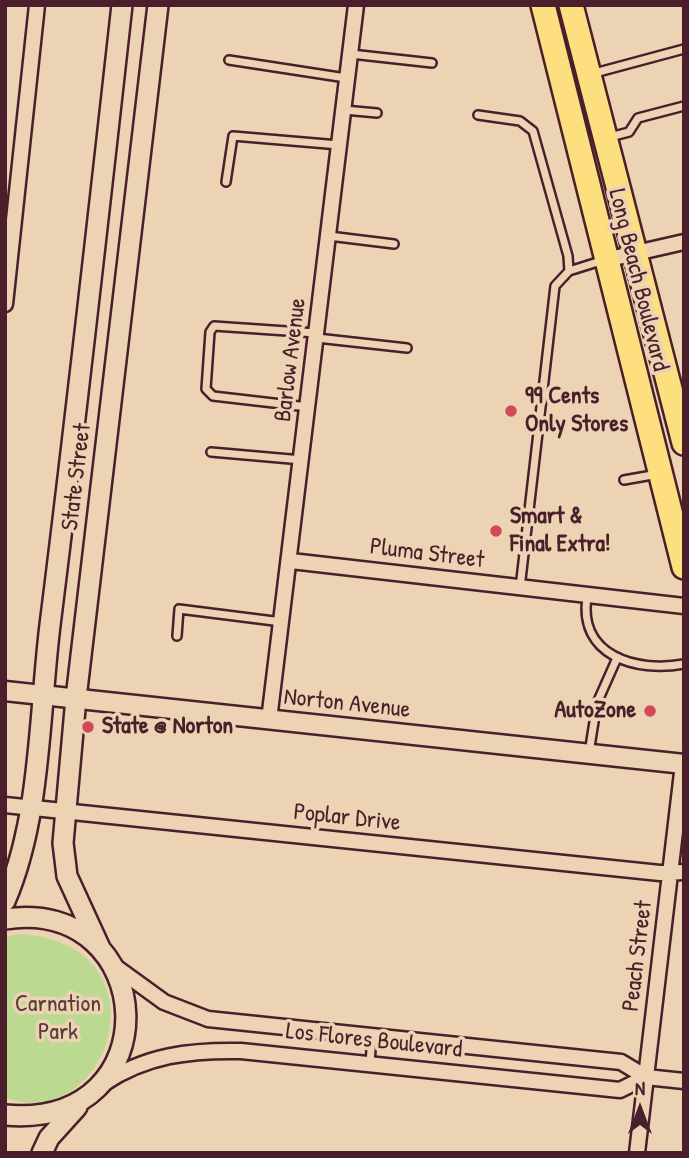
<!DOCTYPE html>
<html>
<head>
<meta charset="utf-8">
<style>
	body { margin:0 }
	#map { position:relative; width:689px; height:1158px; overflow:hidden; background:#ebd3b4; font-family:"Patrick Hand",sans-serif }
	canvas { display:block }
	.frame { position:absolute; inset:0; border:7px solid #4a1f2b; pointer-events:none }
	.north { position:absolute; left:605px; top:1074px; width:70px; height:70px; -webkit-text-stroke:5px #ebd3b4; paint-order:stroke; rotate:0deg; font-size:19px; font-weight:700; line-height:28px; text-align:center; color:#4a1f2b }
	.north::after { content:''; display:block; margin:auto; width:24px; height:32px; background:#4a1f2b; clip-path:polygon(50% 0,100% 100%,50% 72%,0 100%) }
</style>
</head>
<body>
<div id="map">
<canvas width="689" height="1158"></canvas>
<div class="frame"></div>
<div class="north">N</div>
</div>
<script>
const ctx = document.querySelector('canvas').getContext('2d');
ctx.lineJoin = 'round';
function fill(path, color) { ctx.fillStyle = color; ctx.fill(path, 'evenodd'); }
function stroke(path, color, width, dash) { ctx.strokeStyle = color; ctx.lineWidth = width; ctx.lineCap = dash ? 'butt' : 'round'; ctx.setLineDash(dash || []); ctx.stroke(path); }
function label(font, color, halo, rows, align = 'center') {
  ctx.font = font + ' "Patrick Hand",sans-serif'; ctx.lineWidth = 7; ctx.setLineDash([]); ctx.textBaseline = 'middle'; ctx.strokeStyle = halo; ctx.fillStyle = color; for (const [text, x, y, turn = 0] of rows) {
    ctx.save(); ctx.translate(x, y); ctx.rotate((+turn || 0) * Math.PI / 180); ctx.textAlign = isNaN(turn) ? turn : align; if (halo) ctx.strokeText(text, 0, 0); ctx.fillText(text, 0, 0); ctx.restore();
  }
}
const green = new Path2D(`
	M18 934C169 941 114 1134 5 1098V937Z`);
const service = new Path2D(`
	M351 54 432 63
	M229 60 346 78
	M591 74 684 49
	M344 110 377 113
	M478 115 520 121 533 131 568 256 569 271 555 286 520 588
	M610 137 629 132 638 118 684 106
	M226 182 233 136 339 145
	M329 236 394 244
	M569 271 604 260
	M317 338 407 348
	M308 407 213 396 206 389 210 332 214 326 316 333
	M211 452 302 460
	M624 480 658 474
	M587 597C578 655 635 673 684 664
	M177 636 179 609 282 622
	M589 753 597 703 617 658
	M370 1063 372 1037`);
const minor = new Path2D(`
	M605 260 684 242
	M5 304 37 5
	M291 561 684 606
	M269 720 356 5
	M5 805 660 873 684 872
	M113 965 164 1002 208 1019 621 1062 646 1077 684 1081
	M103 1084C146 1055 190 1050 241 1051L620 1090 646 1077
	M637 1153 683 764`);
const tertiary = new Path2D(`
	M5 691 684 764`);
const secondary = new Path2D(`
	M5 901C41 818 39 715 50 625 76 419 99 212 122 5
	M5 919C159 896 173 1130 5 1115
	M100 948 67 876 63 843 76 698 158 5
	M42 1153 49 1138 77 1107`);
const primary = new Path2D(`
	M543 5 684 567
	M571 5 684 443`);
const markers = [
	[511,411,7,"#d1495b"],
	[496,531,7,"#d1495b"],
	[650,711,7,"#d1495b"],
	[88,727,7,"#d1495b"]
];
const streetNames = [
	["Long Beach Boulevard",638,280,76],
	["Barlow Avenue",291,360,-83],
	["State Street",77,477,-83],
	["Pluma Street",427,554,7],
	["Norton Avenue",347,704,6],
	["Poplar Drive",347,818,6],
	["Peach Street",638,956,-83],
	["Los Flores Boulevard",374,1041,6]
];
const poiNames = [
	["99 Cents",525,397],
	["Only Stores",525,425],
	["Smart &",510,517],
	["Final Extra!",510,545],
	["AutoZone",636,711,"right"],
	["State @ Norton",102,727]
];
const parkNames = [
	["Carnation",58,1005],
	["Park",58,1033]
];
fill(green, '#bcd991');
stroke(service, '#4a1f2b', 12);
stroke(minor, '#4a1f2b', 19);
stroke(tertiary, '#4a1f2b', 23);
stroke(secondary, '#4a1f2b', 24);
stroke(primary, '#4a1f2b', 28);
stroke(service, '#ebd3b4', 7);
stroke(minor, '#ebd3b4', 14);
stroke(tertiary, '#ebd3b4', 18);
stroke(secondary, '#ebd3b4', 19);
stroke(primary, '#fedf80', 23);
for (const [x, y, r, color] of markers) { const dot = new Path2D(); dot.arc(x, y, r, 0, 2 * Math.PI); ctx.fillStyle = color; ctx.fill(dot); stroke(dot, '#ebd3b4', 2.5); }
label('24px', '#4a1f2b', '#ebd3b4', streetNames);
label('bold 24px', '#4a1f2b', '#ebd3b4', poiNames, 'left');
label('24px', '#5b3b3a', '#ebd3b4', parkNames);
</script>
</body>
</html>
